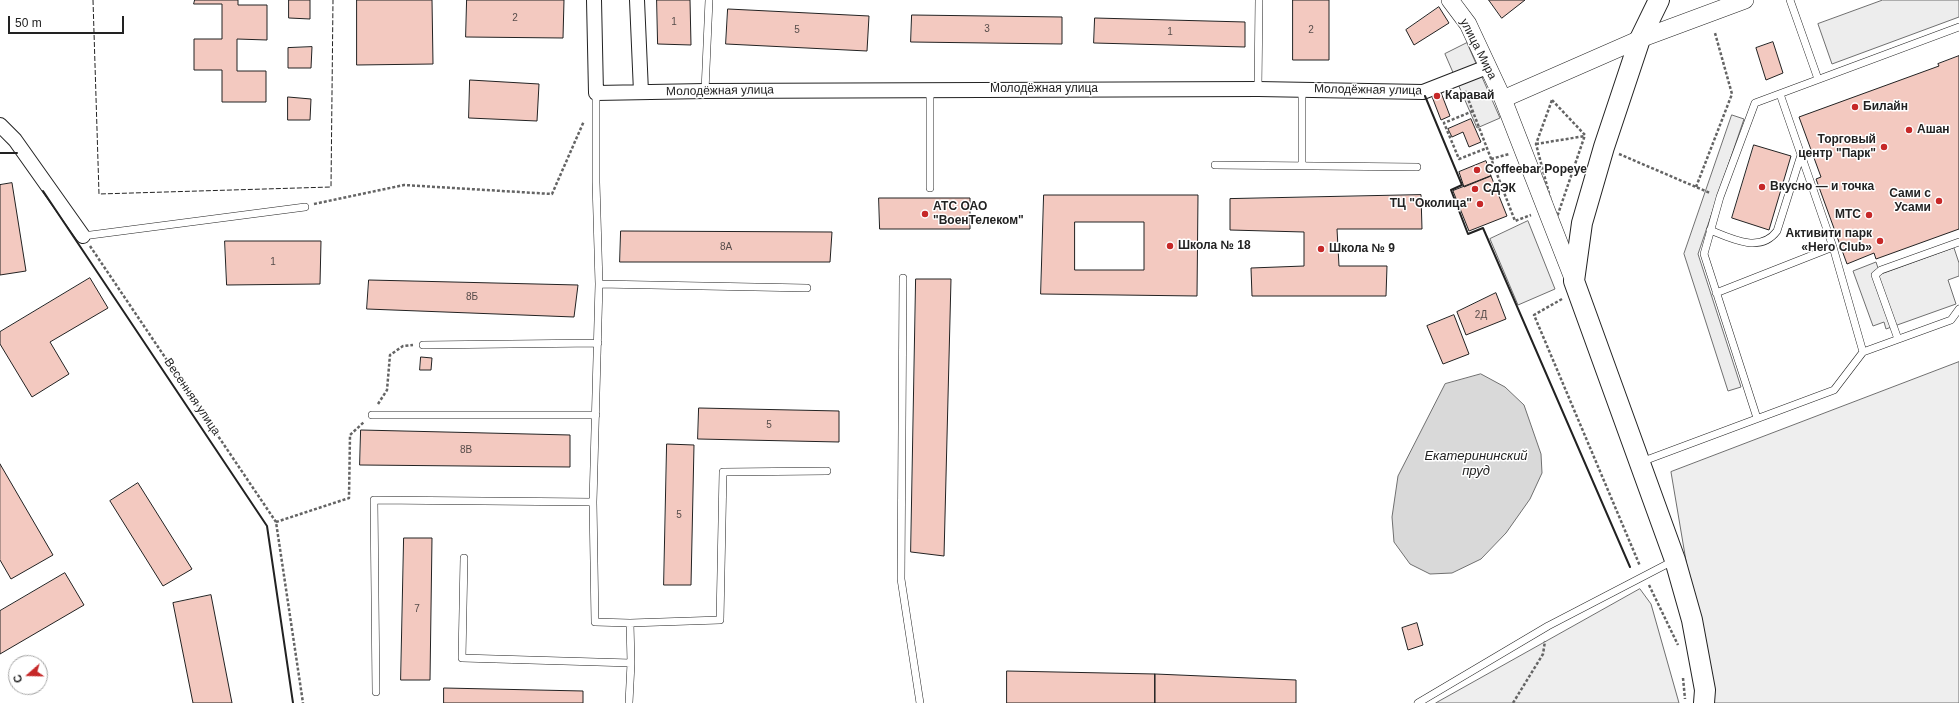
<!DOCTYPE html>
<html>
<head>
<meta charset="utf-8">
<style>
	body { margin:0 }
	#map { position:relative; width:1959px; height:703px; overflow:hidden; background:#fff; font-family:Arial,sans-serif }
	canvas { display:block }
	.north { position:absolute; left:8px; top:655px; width:40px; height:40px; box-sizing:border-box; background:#fff; border:1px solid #a7a7a7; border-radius:50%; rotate:250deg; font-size:11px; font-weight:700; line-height:16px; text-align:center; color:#222 }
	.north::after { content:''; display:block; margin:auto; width:14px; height:18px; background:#c62828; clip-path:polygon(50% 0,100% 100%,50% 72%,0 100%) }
	.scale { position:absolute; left:8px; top:16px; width:116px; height:18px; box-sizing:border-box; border:2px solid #222; border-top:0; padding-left:5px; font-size:12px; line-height:14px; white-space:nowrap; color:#222; -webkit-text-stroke:3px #fff; paint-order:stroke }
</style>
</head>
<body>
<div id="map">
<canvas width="1959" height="703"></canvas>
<div class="north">С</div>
<div class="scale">50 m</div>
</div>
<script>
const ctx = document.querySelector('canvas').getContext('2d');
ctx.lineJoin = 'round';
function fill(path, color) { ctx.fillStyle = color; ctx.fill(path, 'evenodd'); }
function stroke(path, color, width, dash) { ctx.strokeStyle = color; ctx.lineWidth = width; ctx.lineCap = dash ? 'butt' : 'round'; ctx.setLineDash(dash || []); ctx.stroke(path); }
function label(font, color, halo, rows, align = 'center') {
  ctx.font = font + ' Arial,sans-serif'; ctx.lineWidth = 3; ctx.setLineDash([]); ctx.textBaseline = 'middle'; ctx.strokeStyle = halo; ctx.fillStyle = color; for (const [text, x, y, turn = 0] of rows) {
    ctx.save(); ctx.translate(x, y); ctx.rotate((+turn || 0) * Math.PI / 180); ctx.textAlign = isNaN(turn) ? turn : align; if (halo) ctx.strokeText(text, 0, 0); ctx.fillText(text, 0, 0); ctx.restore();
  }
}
const green = new Path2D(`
	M1959 362V703H1710L1671 472Z
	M1640 589 1651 604 1679 703H1436Z`);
const parking = new Path2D(`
	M1883 0H1959V17L1832 64 1818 24Z
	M1467 43 1500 118 1477 128 1445 54Z
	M1732 115 1744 119 1698 254 1741 387 1728 391 1684 254Z
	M1528 221 1555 289 1518 305 1490 239Z
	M1954 248 1959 263V276L1948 280 1956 304 1886 329 1884 322 1873 326 1853 271 1876 262 1880 274Z`);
const water = new Path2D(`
	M1481 374 1505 387 1524 405 1541 454 1542 473 1530 499 1506 533 1481 559 1452 573 1430 574 1410 564 1394 542 1392 517 1398 476 1445 384Z`);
const building = new Path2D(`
	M195 0H238V5H267V40L237 39V71H266V102H222V70H194V39H222V4H194Z
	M289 0H310V19L289 18Z
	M357 0H432L433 64 357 65Z
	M467 0H564L563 38 466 37Z
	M657 0H690L691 45 658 44Z
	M1293 0H1329V60H1293Z
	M1489 0H1525L1502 18Z
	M1439 7 1449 23 1414 45 1406 30Z
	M728 9 869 16 867 51 726 44Z
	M912 15 1062 17V44L911 42Z
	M1095 18 1245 22V47L1094 43Z
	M1773 42 1783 73 1766 80 1756 48Z
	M312 47 311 68H288V48Z
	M1959 56V229L1876 259 1874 253 1847 264 1816 179 1821 177 1799 117 1939 66 1938 64Z
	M470 80 539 84 537 121 469 118Z
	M1440 90 1450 116 1441 120 1431 94Z
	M288 97 311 99 310 120H288Z
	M1471 119 1481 142 1469 147 1463 132 1452 137 1448 129Z
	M1754 145 1791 156 1769 230 1732 218Z
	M1486 161 1491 176 1464 187 1459 172Z
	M1491 176 1507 216 1469 231 1453 191Z
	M12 183 26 271 0 275V185Z
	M1044 195H1198L1197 296 1041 294ZM1075 222H1144V270H1075Z
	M1421 195 1422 229H1337L1339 266H1387L1386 296H1252L1251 268 1304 266V232L1230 230V199Z
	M879 198H970V229H880Z
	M621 231 832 232 830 262H620Z
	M225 241H321L320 284 227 285Z
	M90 278 108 308 50 342 69 374 32 397 0 344V332Z
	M916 279H951L944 556 911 552Z
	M369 280 578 285 574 317 367 309Z
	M1496 293 1506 319 1466 335 1457 312Z
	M1454 315 1469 354 1443 364 1427 326Z
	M421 357 432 358 431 370H420Z
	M699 408 839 411V442L698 439Z
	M361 430 570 435V467L360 465Z
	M667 444 694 445 691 585H664Z
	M0 464 53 555 11 579 0 560Z
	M138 483 192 569 163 586 110 501Z
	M404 538H432L430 680H401Z
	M65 573 84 605 0 654V611Z
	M211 595 232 703H193L173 603Z
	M1417 623 1423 645 1408 650 1402 628Z
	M1007 671 1155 674V703H1007Z
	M1155 674 1296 680V703H1155Z
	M444 688 583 691V703H444Z`);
const path = new Path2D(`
	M1465 91 1515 221 1531 215
	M1552 100 1585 135 1556 220 1536 144Z
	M1473 111 1444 123 1459 159 1487 148
	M1536 144 1585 136
	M1619 154 1710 193
	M1491 159 1509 154
	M1696 187 1732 94 1715 33
	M314 204 404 185 552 194 584 121
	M90 246 276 522 303 703
	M1562 299 1534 315 1640 566
	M378 404 387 390 390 355 403 346 413 345
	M276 522 349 498 350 435 364 422
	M1649 585 1678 645
	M1683 678 1685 699
	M1513 703 1543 654 1545 641`);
const service = new Path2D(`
	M1790 0 1818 79
	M1258 89 1259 0
	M705 91 709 0
	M596 93V182L599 284 807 288
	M1780 94 1833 247 1863 352
	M1215 165 1417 167
	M1302 166V89
	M930 188V89
	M1710 230C1730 238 1760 254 1777 231L1801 155
	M83 236 305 207
	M903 278 901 579 920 703
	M599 284 593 502 595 622 630 623 631 663 629 703
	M1716 293 1833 247
	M1898 339 1875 275 1881 270 1959 242
	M423 345 598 343
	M372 415H596
	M1757 418 1704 254 1720 197 1755 103 1959 27
	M1641 462 1834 390 1863 352 1951 320 1959 309
	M464 558 462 658 631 663
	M630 623 720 620 723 472 827 471
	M376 692 374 500 593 502
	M1418 703 1548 626 1673 561`);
const minor = new Path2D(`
	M594 0 596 93 705 91 1258 89 1423 92 1487 67
	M637 0 641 92
	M0 125 15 140 83 236`);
const tertiary = new Path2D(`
	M1450 0 1468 24 1503 99 1574 281
	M1503 99 1640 39 1745 0`);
const secondary = new Path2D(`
	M1659 0 1640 39 1604 147 1582 223 1574 281 1675 560 1692 620 1705 690 1704 703`);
const fence = new Path2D(`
	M93 0 99 194 331 187 333 0`);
const wall = new Path2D(`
	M1425 96 1462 185 1451 190 1468 234 1483 228 1630 567
	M0 153H17
	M43 191 267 526 293 703`);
const markers = [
	[1437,96,4,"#c62828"],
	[1855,107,4,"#c62828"],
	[1909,130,4,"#c62828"],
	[1884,147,4,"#c62828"],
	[1477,170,4,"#c62828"],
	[1762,187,4,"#c62828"],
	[1475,189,4,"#c62828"],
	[1939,201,4,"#c62828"],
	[1480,204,4,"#c62828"],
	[925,214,4,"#c62828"],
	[1869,215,4,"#c62828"],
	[1880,241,4,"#c62828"],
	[1170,246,4,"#c62828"],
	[1321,249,4,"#c62828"]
];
const numberNames = [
	["2",515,18],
	["1",674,22],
	["3",987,29],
	["5",797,30],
	["2",1311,30],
	["1",1170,32],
	["8А",726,247],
	["1",273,262],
	["8Б",472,297],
	["2Д",1481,315],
	["5",769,425],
	["8В",466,450],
	["5",679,515],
	["7",417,609]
];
const streetNames = [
	["улица Мира",1478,49,63],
	["Молодёжная улица",1044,89],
	["Молодёжная улица",1368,90,1],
	["Молодёжная улица",720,91,-1],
	["Весенняя улица",192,397,56]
];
const poiNames = [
	["Каравай",1445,96],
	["Билайн",1863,107],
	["Ашан",1917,130],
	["Торговый",1876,140,"right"],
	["центр \"Парк\"",1876,154,"right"],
	["Coffeebar Popeye",1485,170],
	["Вкусно — и точка",1770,187],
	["СДЭК",1483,189],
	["Сами с",1931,194,"right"],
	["Усами",1931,208,"right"],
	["ТЦ \"Околица\"",1472,204,"right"],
	["АТС ОАО",933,207],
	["\"ВоенТелеком\"",933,221],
	["МТС",1861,215,"right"],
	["Активити парк",1872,234,"right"],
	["«Hero Club»",1872,248,"right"],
	["Школа № 18",1178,246],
	["Школа № 9",1329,249]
];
const waterNames = [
	["Екатерининский",1476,456],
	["пруд",1476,471]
];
fill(green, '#eee');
stroke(green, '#6f6f6f', 1);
fill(parking, '#ededed');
stroke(parking, '#6f6f6f', 1);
fill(water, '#d9d9d9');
stroke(water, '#6f6f6f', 1);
fill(building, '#f3c9c0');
stroke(building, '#222', 1);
stroke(service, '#222', 8);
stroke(minor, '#222', 16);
stroke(tertiary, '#222', 18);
stroke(secondary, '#222', 22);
stroke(path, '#646464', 2.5, [3, 2]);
stroke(service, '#fff', 7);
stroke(minor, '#fff', 14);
stroke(tertiary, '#fff', 17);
stroke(secondary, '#fff', 20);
stroke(fence, '#222', 1, [5, 2]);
stroke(wall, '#222', 2);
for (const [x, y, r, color] of markers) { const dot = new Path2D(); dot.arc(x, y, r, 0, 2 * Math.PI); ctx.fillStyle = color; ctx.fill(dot); stroke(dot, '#fff', 1.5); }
label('10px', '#564c4a', null, numberNames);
label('12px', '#222', '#fff', streetNames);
label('bold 12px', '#222', '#fff', poiNames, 'left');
label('italic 13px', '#222', '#fff', waterNames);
</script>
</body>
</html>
